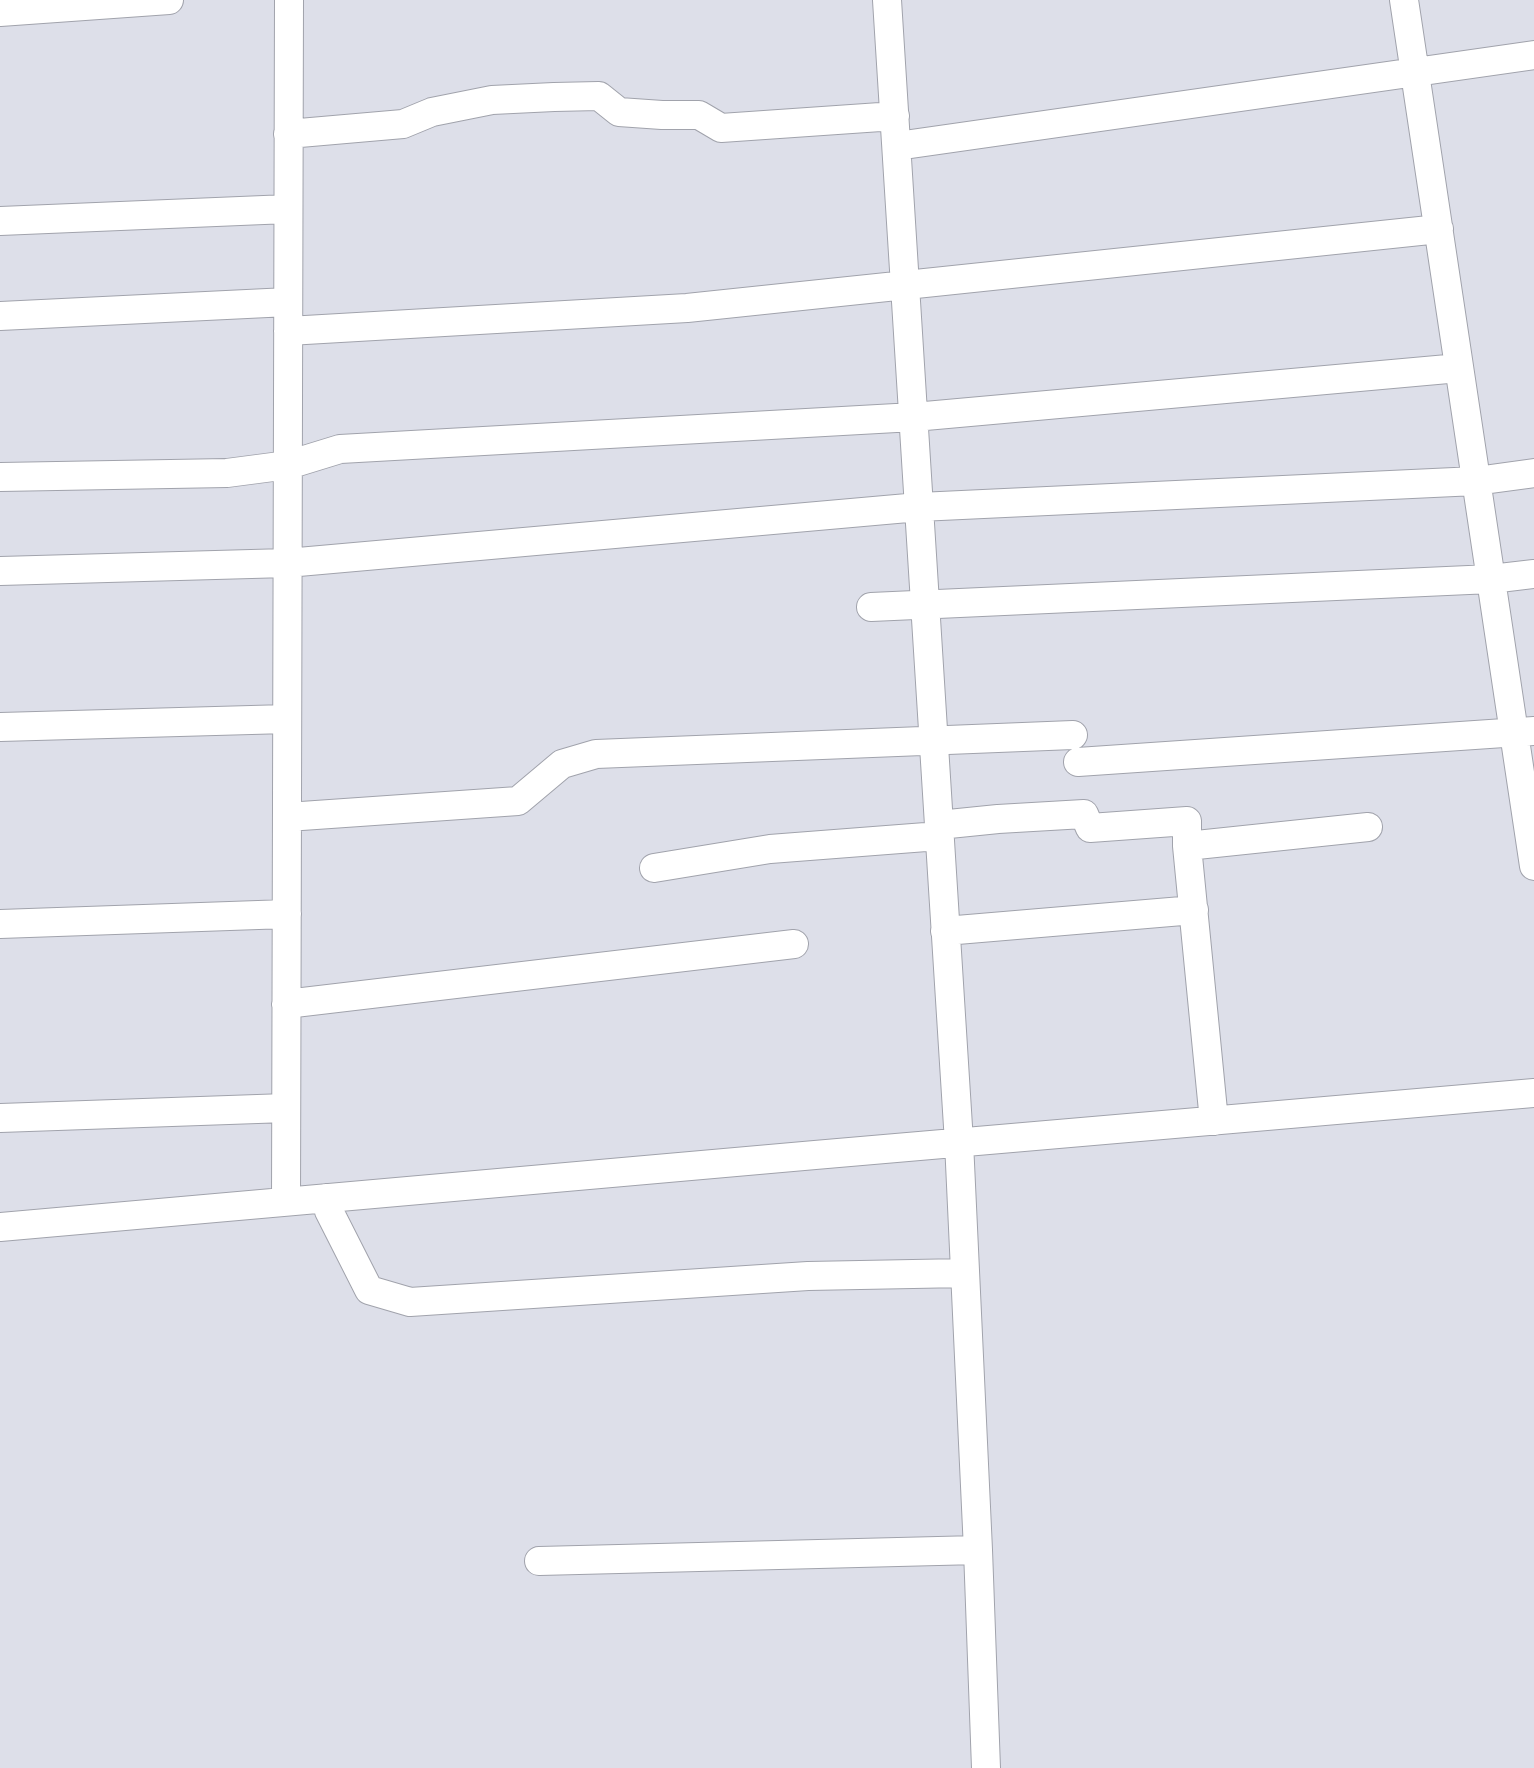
<!DOCTYPE html>
<html>
<head>
<meta charset="utf-8">
<style>
	body { margin:0 }
	canvas { display:block; background:#dddfe9 }
</style>
</head>
<body>
<canvas width="1534" height="1768"></canvas>
<script>
const ctx = document.querySelector('canvas').getContext('2d');
ctx.lineJoin = 'round';
function stroke(path, color, width, dash) { ctx.strokeStyle = color; ctx.lineWidth = width; ctx.lineCap = dash ? 'butt' : 'round'; ctx.setLineDash(dash || []); ctx.stroke(path); }
const minor = new Path2D(`
	M887 0 959 1142 978 1550 986 1768
	M1404 0 1534 866
	M0 12 169 0
	M288 134 403 124 432 112 492 100 554 97 599 96 619 112 662 115H699L721 128 895 116
	M897 146 1534 55
	M0 221 288 209
	M0 316 288 302
	M288 331 687 308 1439 229
	M0 477 227 473 288 465 340 449 914 417 1459 368
	M0 571 287 563 919 507 1476 481 1534 473
	M871 607 1491 579 1534 574
	M0 727 287 719
	M1078 762 1534 731
	M287 817 518 801 562 764 596 754 1073 735
	M939 825 998 819 1084 814 1090 828 1187 821V846L1214 1121
	M1187 846 1368 827
	M654 868 770 849 939 836
	M0 924 287 914
	M945 931 1194 910
	M286 1004 794 944
	M0 1118 286 1108
	M326 1198 329 1211 369 1290 410 1302 808 1276 965 1273
	M286 1201 289 0
	M0 1227 815 1155 1534 1093
	M539 1561 978 1550`);
stroke(minor, '#a1a3ac', 30);
stroke(minor, '#fff', 28);
</script>
</body>
</html>
